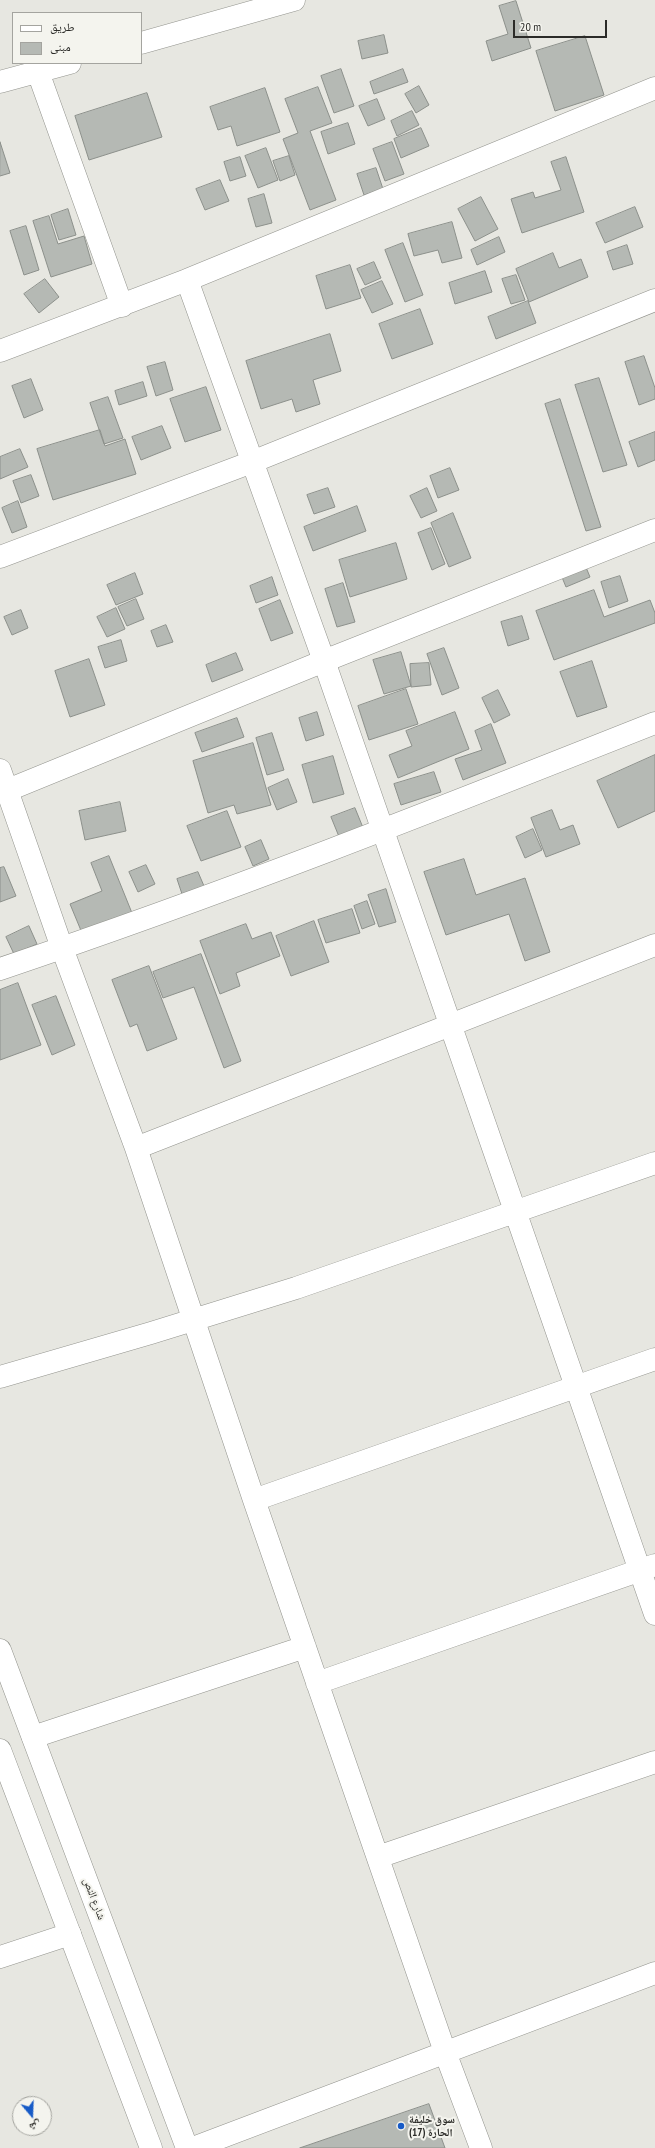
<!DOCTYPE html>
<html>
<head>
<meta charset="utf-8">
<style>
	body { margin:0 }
	#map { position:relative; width:655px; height:2148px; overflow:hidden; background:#e7e7e1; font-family:"PT Sans Narrow","Noto Naskh Arabic",sans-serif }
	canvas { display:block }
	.legend { position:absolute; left:12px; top:12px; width:130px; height:52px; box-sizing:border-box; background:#f4f4ee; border:1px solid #a4a49f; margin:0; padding:5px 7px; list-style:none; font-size:12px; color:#2b2b28 }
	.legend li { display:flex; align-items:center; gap:8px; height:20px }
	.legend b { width:20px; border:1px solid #a4a49f }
	.north { position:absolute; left:12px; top:2096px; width:40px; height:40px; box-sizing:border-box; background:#f4f4ee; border:1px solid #a4a49f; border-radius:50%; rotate:161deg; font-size:11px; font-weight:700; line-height:16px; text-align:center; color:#2b2b28 }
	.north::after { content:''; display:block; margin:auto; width:14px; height:18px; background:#175bc7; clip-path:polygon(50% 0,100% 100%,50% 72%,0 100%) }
	.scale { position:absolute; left:513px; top:20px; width:94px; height:18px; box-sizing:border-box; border:2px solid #2b2b28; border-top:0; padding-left:5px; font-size:12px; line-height:14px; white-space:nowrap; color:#2b2b28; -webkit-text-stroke:3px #f4f4ee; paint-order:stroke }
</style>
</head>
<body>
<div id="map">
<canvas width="655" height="2148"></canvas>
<ul class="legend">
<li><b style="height:5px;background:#fff"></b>طريق</li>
<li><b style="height:11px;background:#b5b9b4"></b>مبنى</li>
</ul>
<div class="north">ش</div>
<div class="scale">20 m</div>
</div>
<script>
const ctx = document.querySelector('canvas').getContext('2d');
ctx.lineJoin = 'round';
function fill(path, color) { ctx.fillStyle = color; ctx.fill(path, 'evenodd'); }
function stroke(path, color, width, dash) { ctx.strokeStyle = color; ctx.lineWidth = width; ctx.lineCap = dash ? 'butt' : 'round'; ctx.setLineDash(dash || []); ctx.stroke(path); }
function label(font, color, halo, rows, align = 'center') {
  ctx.font = font + ' "PT Sans Narrow","Noto Naskh Arabic",sans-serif'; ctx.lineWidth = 4; ctx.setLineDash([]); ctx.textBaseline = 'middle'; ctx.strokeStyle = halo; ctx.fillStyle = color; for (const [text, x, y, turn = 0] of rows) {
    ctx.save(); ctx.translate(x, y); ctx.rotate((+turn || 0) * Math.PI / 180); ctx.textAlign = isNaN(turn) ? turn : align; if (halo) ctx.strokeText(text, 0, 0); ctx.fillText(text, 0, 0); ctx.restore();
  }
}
const building = new Path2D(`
	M516 1 531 48 492 61 486 41 508 34 499 6Z
	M384 35 388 53 362 59 358 41Z
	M585 36 604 95 555 111 536 51Z
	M341 69 354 106 334 113 321 76Z
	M403 69 408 82 374 94 370 82Z
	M419 86 429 105 416 113 405 94Z
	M318 87 332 123 310 131 336 200 310 210 283 139 298 133 285 99Z
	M265 88 280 132 237 146 231 126 218 130 210 107Z
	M147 93 162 137 89 160 75 116Z
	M377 99 385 119 368 126 359 106Z
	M412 111 419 125 397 136 391 121Z
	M348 123 355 144 328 154 321 132Z
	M421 128 429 146 401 158 394 139Z
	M0 142 10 173 0 176Z
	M392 142 404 174 385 181 373 149Z
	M266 148 278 180 258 188 245 156Z
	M289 156 295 175 280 181 273 161Z
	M240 157 246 176 230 181 224 162Z
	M566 157 584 212 522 233 511 199 533 192 535 198 561 190 551 162Z
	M376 168 383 189 364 195 357 174Z
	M220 180 229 201 205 210 196 189Z
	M264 194 272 223 256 227 248 199Z
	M481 197 498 229 475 241 458 209Z
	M635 207 643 227 605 243 596 223Z
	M68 209 76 235 59 240 51 215Z
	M49 216 58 244 84 236 92 264 51 277 33 221Z
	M452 222 462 258 442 263 438 250 414 256 408 234Z
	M26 226 39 270 24 275 10 231Z
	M499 237 505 252 477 265 471 250Z
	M403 243 423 295 405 302 385 250Z
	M627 245 633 264 613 270 607 252Z
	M553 253 559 268 581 259 588 277 529 302 516 269Z
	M374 262 381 278 365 285 357 269Z
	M350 265 361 298 326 309 316 276Z
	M485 271 492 292 455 304 449 283Z
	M516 275 525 300 511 304 502 279Z
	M45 279 59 297 39 313 24 294Z
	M382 281 393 304 372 313 361 290Z
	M528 301 536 323 496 339 488 317Z
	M420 309 433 344 392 359 379 324Z
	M330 334 341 371 313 380 320 404 296 412 292 399 261 409 246 361Z
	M644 356 655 388V399L639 405 625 362Z
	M165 362 173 390 156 396 147 367Z
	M599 378 627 465 603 472 575 385Z
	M31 379 43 410 24 418 12 386Z
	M143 382 147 396 119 405 115 391Z
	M206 387 221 430 185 442 170 399Z
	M108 397 123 438 104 444 90 403Z
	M560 399 601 527 586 531 545 404Z
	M162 426 171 448 141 460 132 437Z
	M100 430 105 446 125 439 136 474 53 500 37 449Z
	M655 432V460L638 467 629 442Z
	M20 449 28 467 0 479V457Z
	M450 468 459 490 438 498 430 476Z
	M31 475 39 496 21 503 13 481Z
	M328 488 335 507 314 514 307 495Z
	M427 488 437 511 421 518 410 496Z
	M18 501 27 527 12 533 2 508Z
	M357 506 366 531 313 551 304 527Z
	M453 513 471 558 449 567 431 523Z
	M431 528 445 564 432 570 418 533Z
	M396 543 407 579 350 597 339 560Z
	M583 560 590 577 566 587 559 570Z
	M135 573 143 594 116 605 107 585Z
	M620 576 628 601 609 608 601 582Z
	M272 577 278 595 256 603 250 586Z
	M343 583 355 622 337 627 325 589Z
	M594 590 604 617 650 600 655 613V623L554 660 536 611Z
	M136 599 144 619 127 626 118 607Z
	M280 600 293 633 271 641 259 609Z
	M116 608 125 629 107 637 97 617Z
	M21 610 28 628 12 635 4 617Z
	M522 616 529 639 508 646 501 622Z
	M166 625 173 642 157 647 151 631Z
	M121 640 127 661 105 668 98 647Z
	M444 648 459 688 442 695 427 654Z
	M401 652 411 686 384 694 373 660Z
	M236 653 243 670 212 682 206 665Z
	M89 659 105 705 70 717 55 671Z
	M592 661 607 707 577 717 560 672Z
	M429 663 431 685 411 687 410 664Z
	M406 689 418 724 369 740 358 706Z
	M498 690 510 715 494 723 482 698Z
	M317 712 324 735 306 741 299 718Z
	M455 712 469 749 398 778 389 755 412 746 406 731Z
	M237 718 244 737 202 752 195 733Z
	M491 724 506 763 463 780 455 759 482 750 475 731Z
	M272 733 284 770 267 775 256 738Z
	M253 743 271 805 237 814 234 805 208 813 193 761Z
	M655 755V811L618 828 597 781Z
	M333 756 344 794 313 803 302 765Z
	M434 772 441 792 401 805 394 784Z
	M288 779 297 802 277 810 268 788Z
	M120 802 126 831 85 840 79 811Z
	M355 808 366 835 342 844 331 817Z
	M552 810 560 830 573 825 580 844 546 857 531 818Z
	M227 811 241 847 201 861 187 826Z
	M533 829 542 850 525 858 516 837Z
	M261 840 269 859 253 866 245 847Z
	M109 856 132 913 82 933 70 904 102 891 91 863Z
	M464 859 476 895 525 878 550 952 525 961 509 914 446 935 424 872Z
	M146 865 155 884 138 892 129 872Z
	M4 867 16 896 0 902V868Z
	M198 872 204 886 182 894 177 879Z
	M386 889 396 922 379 927 368 895Z
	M367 901 375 924 362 929 354 906Z
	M352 909 360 933 326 943 318 920Z
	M314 921 329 962 291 976 276 936Z
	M246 924 252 939 271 932 280 956 236 973 240 986 220 994 200 941Z
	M29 926 37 944 14 954 6 937Z
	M201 954 241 1061 224 1068 194 987 163 998 153 972Z
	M149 966 177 1039 147 1051 137 1024 130 1027 112 980Z
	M18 983 41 1045 0 1060V990Z
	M56 996 75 1045 52 1055 32 1005Z
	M429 2104 445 2148H300Z`);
const minor = new Path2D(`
	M141 43 294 0
	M38 72 122 306
	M0 82 70 63
	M187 280 324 661 655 1614
	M0 351 187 280 655 88
	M0 557 252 462 655 300
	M0 770 62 948 136 1148 254 1500 445 2052 481 2148
	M8 790 324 661 655 530
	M0 969C221 895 438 809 655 723
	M136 1148 655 945
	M0 1377 151 1333 296 1288 655 1163
	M254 1500 655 1359
	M317 1683 655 1565
	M33 1737 305 1647
	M378 1857 655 1762
	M0 1957 70 1934
	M193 2148 655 1973`);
const major = new Path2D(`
	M0 1650 187 2148
	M0 1750 151 2148`);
const markers = [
	[401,2126,4,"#175bc7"]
];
const streetNames = [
	["شارع النص",94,1899,69]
];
const poiNames = [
	["سوق خليفة",409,2120],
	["الحارة (17)",409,2133]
];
fill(building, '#b5b9b4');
stroke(building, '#8c908b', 1);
stroke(minor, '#93948e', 23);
stroke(major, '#93948e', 23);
stroke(minor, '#fff', 22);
stroke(major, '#fff', 22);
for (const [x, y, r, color] of markers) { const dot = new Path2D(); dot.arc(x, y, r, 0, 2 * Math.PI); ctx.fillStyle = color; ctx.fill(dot); stroke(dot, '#f4f4ee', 1.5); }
label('11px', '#2b2b28', '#f4f4ee', streetNames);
label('bold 11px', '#2b2b28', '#f4f4ee', poiNames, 'left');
</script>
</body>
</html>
